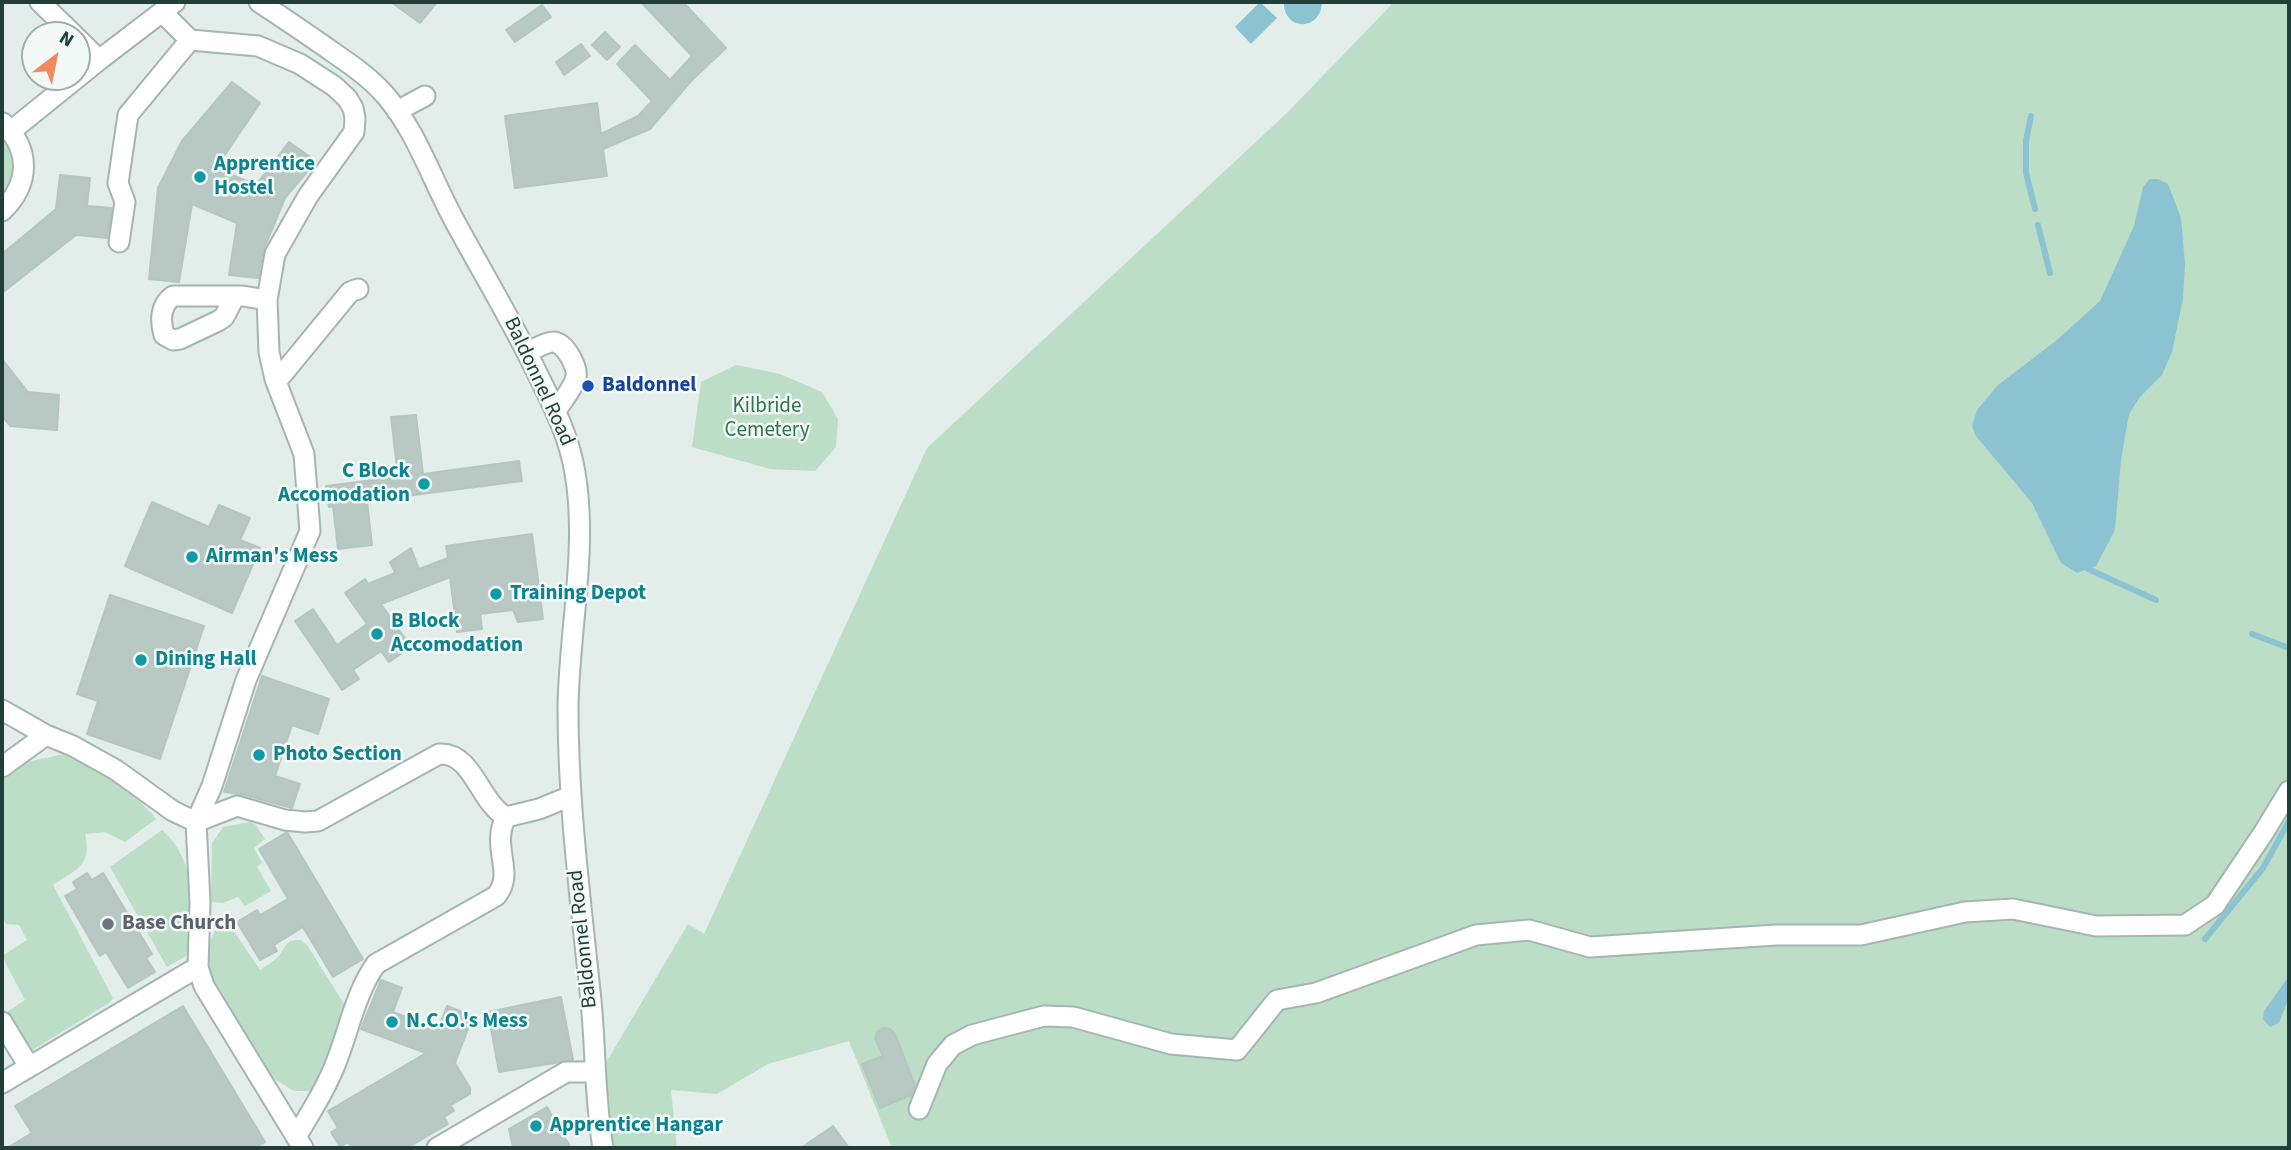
<!DOCTYPE html>
<html>
<head>
<meta charset="utf-8">
<style>
	body { margin:0 }
	#map { position:relative; width:2291px; height:1150px; overflow:hidden; background:#e3ede9; font-family:"Source Sans 3",sans-serif }
	canvas { display:block }
	.frame { position:absolute; inset:0; border:4px solid #223e38; pointer-events:none }
	.north { position:absolute; left:21px; top:21px; width:70px; height:70px; box-sizing:border-box; background:#f3f9f7; border:2px solid #9faeab; border-radius:50%; rotate:32deg; font-size:19px; font-weight:700; line-height:28px; text-align:center; color:#223e38 }
	.north::after { content:''; display:block; margin:auto; width:24px; height:32px; background:#f2895c; clip-path:polygon(50% 0,100% 100%,50% 72%,0 100%) }
</style>
</head>
<body>
<div id="map">
<canvas width="2291" height="1150"></canvas>
<div class="frame"></div>
<div class="north">N</div>
</div>
<script>
const ctx = document.querySelector('canvas').getContext('2d');
ctx.lineJoin = 'round';
function fill(path, color) { ctx.fillStyle = color; ctx.fill(path, 'evenodd'); }
function stroke(path, color, width, dash) { ctx.strokeStyle = color; ctx.lineWidth = width; ctx.lineCap = dash ? 'butt' : 'round'; ctx.setLineDash(dash || []); ctx.stroke(path); }
function label(font, color, halo, rows, align = 'center') {
  ctx.font = font + ' "Source Sans 3",sans-serif'; ctx.lineWidth = 5; ctx.setLineDash([]); ctx.textBaseline = 'middle'; ctx.strokeStyle = halo; ctx.fillStyle = color; for (const [text, x, y, turn = 0] of rows) {
    ctx.save(); ctx.translate(x, y); ctx.rotate((+turn || 0) * Math.PI / 180); ctx.textAlign = isNaN(turn) ? turn : align; if (halo) ctx.strokeText(text, 0, 0); ctx.fillText(text, 0, 0); ctx.restore();
  }
}
const green = new Path2D(`
	M1394 2H2289V1148H892L849 1041 768 1064 717 1094 671 1090 677 1148H612L608 1133 604 1066 688 924 704 934 927 448 1288 112Z
	M2 134C19 155 17 178 2 199Z
	M736 365 780 374 822 392 838 419 836 447 815 471 770 469 692 447 701 382Z
	M59 755C63 755 67 754 70 755 85 757 150 806 156 819L125 842 105 832 85 834C92 866 77 869 53 885L113 998 109 1003 31 1051H28L6 1017 7 1012 25 1000 2 956 27 940 19 925 6 924 2 917V778L27 762Z
	M250 822 255 824 265 839 254 848 262 863 257 867 271 891 245 906 238 897 223 903 211 902 212 843 223 827Z
	M162 830C199 863 191 907 190 950L186 956 167 967 110 867Z
	M227 926 231 927 260 970C265 966 275 961 279 956 286 946 286 939 301 940L307 945 344 1004 346 1011 324 1070 313 1091H294L271 1077 211 981C206 963 205 947 215 931Z`);
const water = new Path2D(`
	M1260 2 1277 18 1251 44 1235 27Z
	M1284 2H1322C1321 32 1283 31 1284 2Z
	M2150 179H2158L2168 184 2181 218 2185 264 2183 299 2172 352 2162 375 2140 397 2129 414 2121 460 2115 530 2096 566 2077 573 2061 563 2032 503 1976 436 1972 426 1977 410 1998 385 2057 340 2100 301 2134 226 2143 187Z
	M2289 976V997L2279 1023 2270 1027 2263 1019 2264 1011Z`);
const stream = new Path2D(`
	M2031 116 2026 141V173L2035 209
	M2038 225 2050 273
	M2088 569 2156 600
	M2252 634 2289 648
	M2205 939 2263 868 2289 821`);
const building = new Path2D(`
	M391 2H437L420 23Z
	M641 2H683L726 48 692 80 650 129 603 149 607 176 515 188 505 116 597 103 601 134 638 116 652 101 617 64 635 45 670 80 692 56Z
	M542 5 551 17 515 42 506 30Z
	M605 32 620 47 607 60 592 45Z
	M581 44 590 56 564 75 556 62Z
	M232 82 260 103 216 168 256 185 289 142 316 161 285 198 263 251 258 278 229 275 237 223 192 204 179 282 149 279 158 188 182 141Z
	M60 175 90 178 87 206 112 208 107 238 76 235 2 293V254L56 209Z
	M2 359 28 392 59 395 57 430 10 426 2 416Z
	M416 415 423 474 519 461 522 481 367 501 372 545 338 549 333 506 329 507 326 486 398 477 391 417Z
	M152 502 209 527 219 505 250 518 240 540 260 548 232 613 125 566Z
	M532 534 543 619 518 622 513 610 480 614 482 629 457 632 450 577 381 604 411 647 389 662 381 651 353 670 359 679 342 690 295 621 313 609 337 645 367 624 345 593 365 579 368 584 395 573 390 562 411 548 419 569 448 558 446 546Z
	M110 595 204 626 160 759 87 734 98 701 77 694Z
	M262 676 329 699 318 734 292 725 275 776 300 784 292 808 240 794 224 792Z
	M287 832 363 959 333 977 303 927 274 945 277 951 260 960 237 922 257 910 260 915 288 899 259 849Z
	M87 873 92 880 103 873 152 954 146 958 155 972 128 988 106 952 100 956 65 896 77 889 73 882Z
	M381 980 402 988 393 1012 438 1029 447 1006 473 1016 455 1063 470 1088V1094L451 1105 454 1111 444 1117 448 1124 407 1148H352L348 1142 340 1147 331 1132 338 1128 328 1111 426 1053 361 1029Z
	M561 997 573 1060 499 1072 488 1012Z
	M183 1006 265 1142 255 1148H7L32 1133 15 1106Z
	M883 1028 890 1029 895 1034 915 1085 911 1095 880 1108 862 1064 883 1056 875 1038 877 1032Z
	M547 1107 571 1148H513L509 1129Z
	M833 1126 849 1148H801Z`);
const minor = new Path2D(`
	M40 2 74 35
	M259 2C282 17 304 32 327 48 347 62 370 77 386 96 416 131 431 177 453 218 482 272 514 324 540 379 555 409 570 440 575 473 588 547 569 632 568 707 568 802 580 896 590 991 596 1043 594 1096 603 1148
	M162 12 190 40
	M99 60 175 2
	M397 111 425 96
	M11 131 99 60 77 38
	M2 211C30 184 31 150 3 123
	M119 242 125 202 118 183 128 115 190 40 258 46 300 64 334 86 347 98 353 108 355 118 354 132 308 196 275 254 267 300 269 352 275 379 304 454 310 531 246 680 212 786 196 822 200 902 198 967 204 986 303 1148
	M234 298 224 317 218 321 180 339 173 340 164 335C160 321 160 305 173 296H243L267 300
	M527 352C535 349 546 342 553 342 565 342 578 367 576 377 573 389 562 401 556 411
	M275 379 281 376 350 292 358 289
	M2 710 46 735 73 746 116 770 173 811 196 822 237 806 285 820 305 822 318 821 439 754C473 752 479 802 506 817L539 809 571 796
	M2 767 46 735
	M2 1022 28 1065
	M2 1083 198 967
	M919 1109 937 1064 953 1045 972 1035 1044 1016 1073 1017 1171 1044 1237 1050 1277 1000 1316 993 1476 935 1529 930 1590 947 1776 935H1861L1965 912 2013 909 2096 926 2185 925 2215 905 2264 832 2289 791
	M296 1137C311 1112 327 1087 337 1060 349 1029 356 992 376 964L496 896C516 873 490 847 506 817
	M437 1148 566 1072H595`);
const markers = [
	[200,177,7,"#0f9aa8"],
	[588,386,7,"#1a4fb4"],
	[424,484,7,"#0f9aa8"],
	[192,557,7,"#0f9aa8"],
	[496,594,7,"#0f9aa8"],
	[377,634,7,"#0f9aa8"],
	[141,660,7,"#0f9aa8"],
	[259,755,7,"#0f9aa8"],
	[108,924,7,"#6b7280"],
	[392,1022,7,"#0f9aa8"],
	[536,1126,7,"#0f9aa8"]
];
const cultureNames = [
	["Apprentice",214,165],
	["Hostel",214,189],
	["C Block",410,472,"right"],
	["Accomodation",410,496,"right"],
	["Airman's Mess",206,557],
	["Training Depot",510,594],
	["B Block",391,622],
	["Accomodation",391,646],
	["Dining Hall",155,660],
	["Photo Section",273,755],
	["N.C.O.'s Mess",406,1022],
	["Apprentice Hangar",550,1126]
];
const streetNames = [
	["Baldonnel Road",538,382,65],
	["Baldonnel Road",584,939,-96]
];
const transitNames = [
	["Baldonnel",602,386]
];
const parkNames = [
	["Kilbride",767,407],
	["Cemetery",767,431]
];
const worshipNames = [
	["Base Church",122,924]
];
fill(green, '#bcdec7');
fill(water, '#8bc3d2');
stroke(stream, '#8bc3d2', 6);
fill(building, '#b8c8c2');
stroke(building, '#b5c6c0', 2);
stroke(minor, '#a5b5b0', 23);
stroke(minor, '#fff', 19);
for (const [x, y, r, color] of markers) { const dot = new Path2D(); dot.arc(x, y, r, 0, 2 * Math.PI); ctx.fillStyle = color; ctx.fill(dot); stroke(dot, '#f3f9f7', 2.5); }
label('bold 21px', '#0d838f', '#f3f9f7', cultureNames, 'left');
label('21px', '#223e38', '#f3f9f7', streetNames);
label('bold 21px', '#164399', '#f3f9f7', transitNames, 'left');
label('21px', '#2d754d', '#f3f9f7', parkNames);
label('bold 21px', '#5b616d', '#f3f9f7', worshipNames, 'left');
</script>
</body>
</html>
